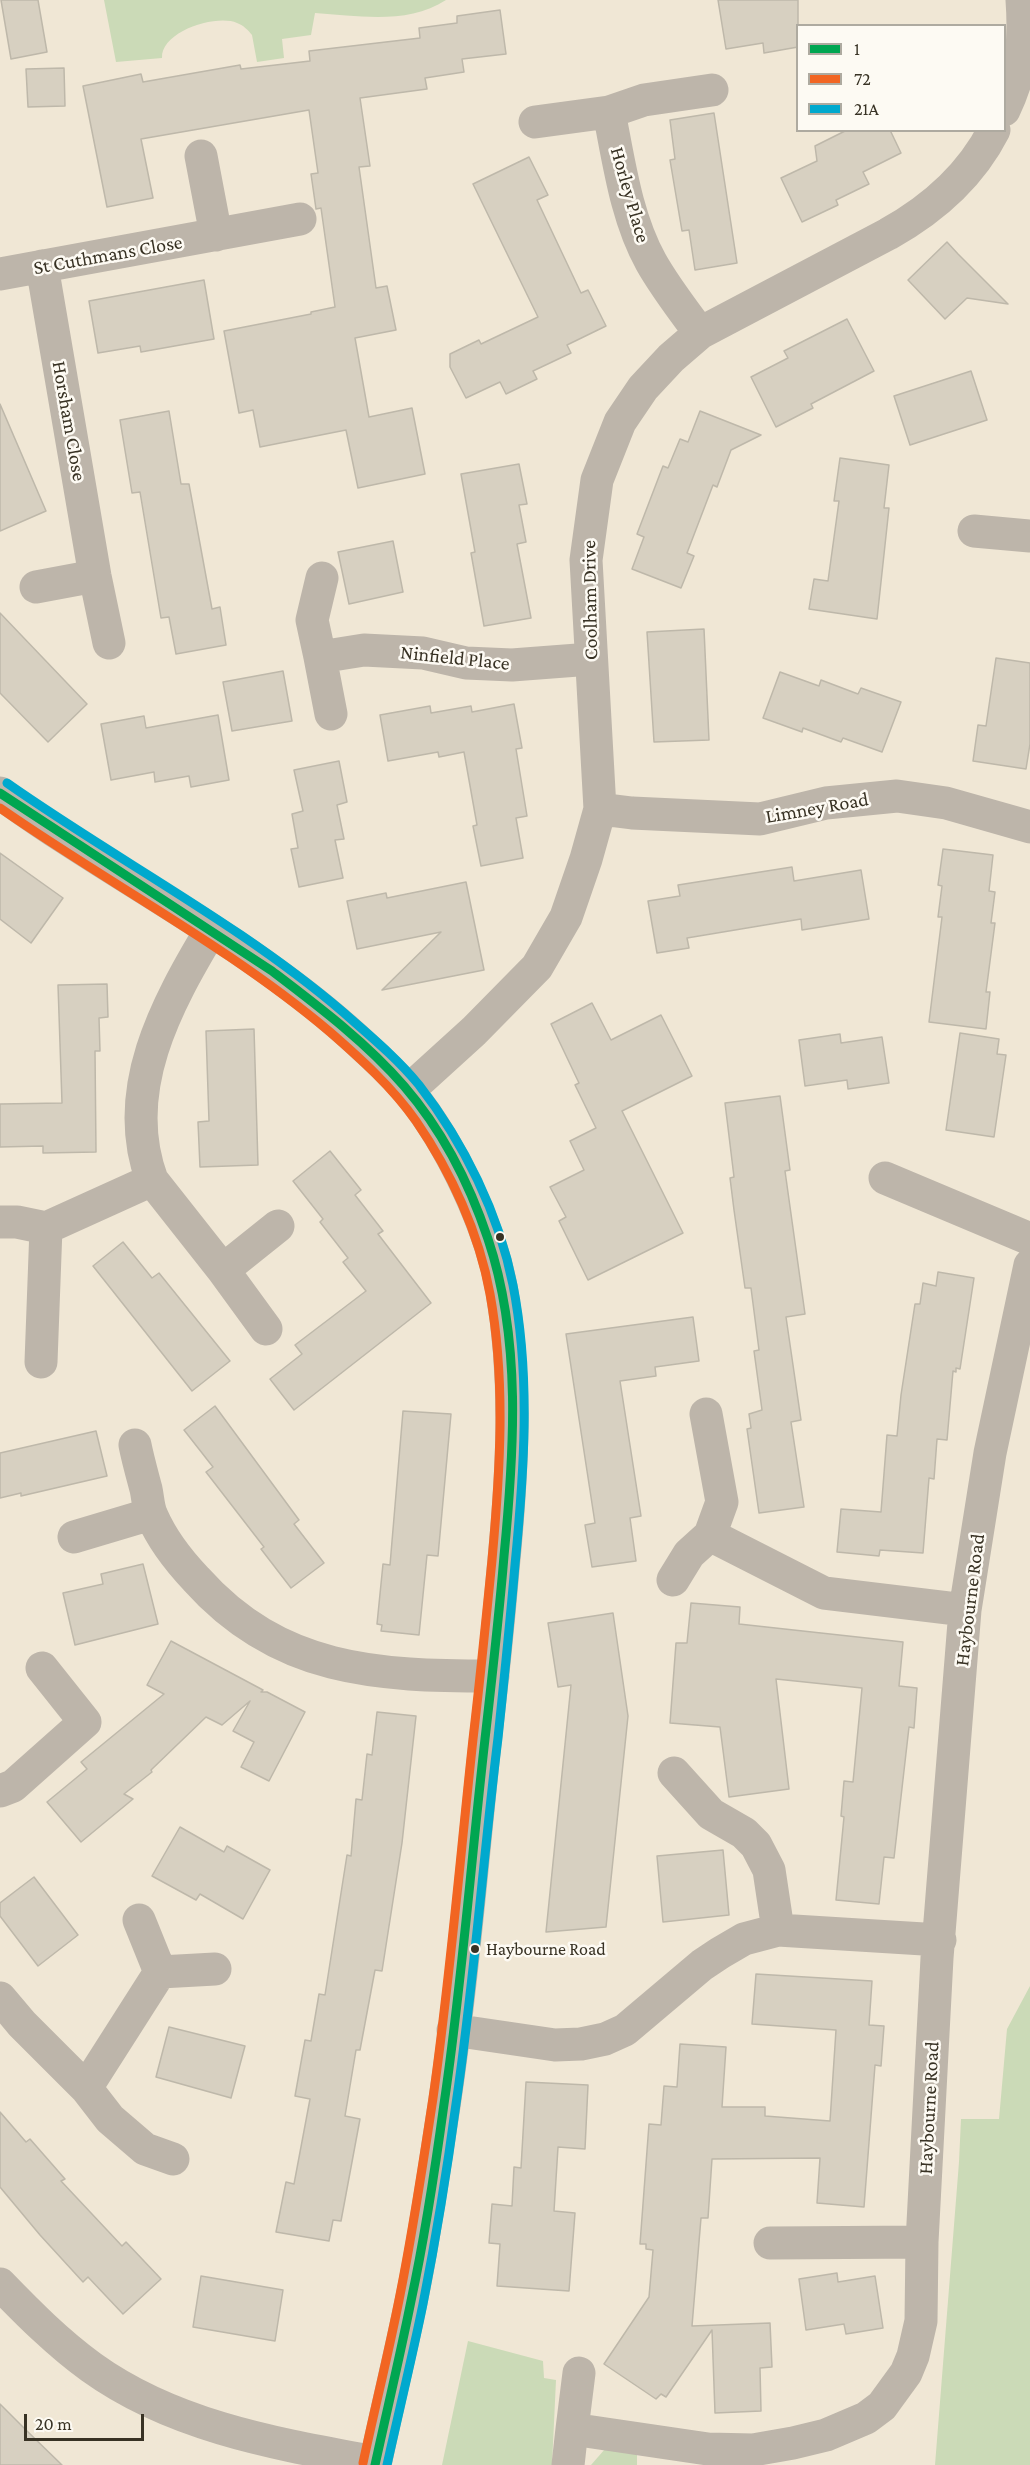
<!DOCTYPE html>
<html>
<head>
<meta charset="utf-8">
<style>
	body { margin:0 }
	#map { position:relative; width:1030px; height:2465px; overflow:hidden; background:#f0e7d5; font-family:"Crimson Pro",serif }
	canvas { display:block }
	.legend { position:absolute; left:796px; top:24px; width:210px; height:108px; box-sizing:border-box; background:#fdfaf3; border:2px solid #aeaaa0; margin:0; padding:8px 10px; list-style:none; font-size:18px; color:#383224 }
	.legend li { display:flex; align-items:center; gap:12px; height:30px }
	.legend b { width:30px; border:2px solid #aeaaa0 }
	.scale { position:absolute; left:24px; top:2414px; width:120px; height:27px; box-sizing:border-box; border:3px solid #383224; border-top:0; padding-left:8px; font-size:18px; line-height:21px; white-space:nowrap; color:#383224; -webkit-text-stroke:4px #fdfaf3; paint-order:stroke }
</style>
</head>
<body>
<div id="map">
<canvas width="1030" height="2465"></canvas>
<ul class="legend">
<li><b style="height:8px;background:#00a651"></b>1</li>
<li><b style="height:8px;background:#f26522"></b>72</li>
<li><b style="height:8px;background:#00a9ce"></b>21A</li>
</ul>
<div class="scale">20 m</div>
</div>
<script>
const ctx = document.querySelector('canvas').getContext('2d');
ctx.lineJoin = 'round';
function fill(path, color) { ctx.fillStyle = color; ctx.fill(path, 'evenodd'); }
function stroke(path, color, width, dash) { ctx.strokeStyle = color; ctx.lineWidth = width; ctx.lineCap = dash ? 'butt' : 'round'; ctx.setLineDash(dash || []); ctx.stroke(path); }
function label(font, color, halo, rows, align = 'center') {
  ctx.font = font + ' "Crimson Pro",serif'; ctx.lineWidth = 5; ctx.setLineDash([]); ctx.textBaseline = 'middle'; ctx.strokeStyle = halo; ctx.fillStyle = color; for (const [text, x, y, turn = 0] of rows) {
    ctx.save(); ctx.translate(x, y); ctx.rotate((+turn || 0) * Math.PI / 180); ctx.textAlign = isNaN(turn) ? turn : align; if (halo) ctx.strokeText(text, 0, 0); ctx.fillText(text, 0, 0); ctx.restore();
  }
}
const green = new Path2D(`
	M104 0H446C408 25 359 16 315 13L311 35 282 39 284 58 257 62 252 35C248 30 243 25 237 23 217 14 161 31 162 58L116 62Z
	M1030 1986V2465H935L959 2162 961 2119H999L1007 2029Z
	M468 2341 543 2361 544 2378 556 2380 552 2465H442Z
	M637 2448V2465H591L605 2449Z`);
const building = new Path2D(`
	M1 0H38L47 52 11 59Z
	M718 0H798V47L764 53 763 43 726 49Z
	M500 10 506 54 462 59 464 72 425 78 427 89 360 98 370 166 359 167 376 288 387 286 396 330 355 338 369 417 412 408 425 474 358 488 346 430 260 447 253 410 239 413 224 331 311 314V312L335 307 321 208 316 209 311 174 318 173 309 110 141 139 153 198 107 207 83 86 141 74 143 82 240 65 241 69 310 61 309 51 420 38 419 28 457 23V16Z
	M64 68 65 106 28 107 26 69Z
	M714 113 737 263 695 270 689 230 682 231 670 160 675 159 670 120Z
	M847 130H890L901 153 863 172 869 184 836 200 838 205 802 222 781 178 817 161 815 146Z
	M529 157 548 195 537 200 581 293 588 290 606 326 567 345 571 353 533 371 537 379 506 394 500 382 466 398 450 367V354L479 340 481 344 538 317 473 184Z
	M947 242 958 254 1008 304 967 298 945 319 908 280Z
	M204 280 214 339 141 352 140 346 98 353 89 301Z
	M847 319 874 371 811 404 813 408 776 427 751 377 788 358 784 351Z
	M971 371 987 420 910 445 894 396Z
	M0 404 46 511 0 531Z
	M169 411 181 484H189L212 609 220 607 226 645 176 654 169 617 161 618 140 492 132 493 120 420Z
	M700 411 761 435 731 450 717 487 713 485 687 553 694 556 681 588 632 569 644 537 637 534 663 466 668 468 680 439 688 442Z
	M840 458 889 465 884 508H889L877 619 809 609 814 579 828 581 839 501H834Z
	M519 464 527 504 519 505 526 542 517 544 531 618 484 626 471 553 475 552 461 474Z
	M393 541 403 592 349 604 338 552Z
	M0 613 87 704 48 742 0 693Z
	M704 629 709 740 654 742 647 632Z
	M996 658 1030 663V744L1026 769 973 761 978 725 986 726Z
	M283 671 292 721 232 731 223 682Z
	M780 672 819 686 821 680 858 694 861 688 901 702 882 752 843 738 841 742 803 728 802 732 763 718Z
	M514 704 522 748 516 749 527 816 516 818 523 858 481 866 473 826 477 825 464 752 439 757 438 752 388 761 380 715 430 706 431 713 471 706 472 712Z
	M218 715 229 780 191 787 189 776 155 782 154 772 111 780 101 724 144 716 146 728Z
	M339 761 347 802 337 805 344 839 335 840 343 878 299 887 291 849 298 848 292 814 303 811 294 770Z
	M943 849 993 855 989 891 995 892 991 923H995L986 992H990L986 1029 929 1022 942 917H938L942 886 938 885Z
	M0 853 63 898 31 943 0 919Z
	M792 867 794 881 861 870 869 919 802 930 801 919 687 938 689 948 657 953 648 901 680 896 678 885Z
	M466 882 484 970 382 990 441 932 357 949 347 901 386 893 387 898Z
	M107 984 108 1017 99 1018 100 1051H95L96 1152 43 1153V1146L0 1147V1104L62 1103 58 985Z
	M592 1003 611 1040 661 1015 692 1076 622 1111 683 1233 588 1280 559 1221 566 1217 550 1187 584 1170 570 1141 596 1128 575 1085 579 1083 551 1024Z
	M254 1029 258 1165 200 1167 198 1122 209 1121 206 1031Z
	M960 1033 999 1039 997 1054 1006 1055 994 1137 946 1130Z
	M840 1034 841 1043 882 1037 889 1083 848 1089 847 1080 805 1086 799 1040Z
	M780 1096 790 1170 785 1171 805 1314 786 1317 801 1420 791 1422 804 1507 759 1513 747 1429 751 1428 749 1414 762 1410 754 1351 759 1350 751 1288H745L734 1210 730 1178 734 1177 725 1103Z
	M330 1151 361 1190 355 1195 383 1231 378 1234 431 1303 294 1410 270 1379 302 1354 295 1345 366 1291 343 1262 348 1258 320 1222 323 1219 293 1181Z
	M123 1242 152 1278 159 1273 230 1361 192 1391 93 1266Z
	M938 1272 974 1278 960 1369 956 1368V1372L953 1371 947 1440 937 1439 934 1479 929 1478 923 1553 880 1550 879 1556 837 1552 841 1509 881 1512 887 1435 897 1436 901 1395 915 1304H920L923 1283 936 1286Z
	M693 1317 699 1361 655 1367 656 1376 620 1381 641 1516 630 1518 636 1561 592 1567 585 1525 595 1523 566 1334Z
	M215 1406 299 1520 294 1524 324 1563 291 1588 261 1549 264 1547 206 1472 213 1467 184 1430Z
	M403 1411 451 1414 438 1556 427 1555 419 1635 381 1631 382 1625 377 1624 383 1564 390 1565Z
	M96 1431 107 1476 21 1496V1493L0 1498V1453Z
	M143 1564 158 1624 75 1645 63 1593 103 1584 101 1574Z
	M691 1603 740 1607 739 1624 903 1642 899 1686 917 1688 914 1728 909 1727 894 1858 884 1857 879 1904 836 1900 844 1817 841 1816 844 1781 853 1782 862 1688 776 1679 789 1789 729 1797 720 1727 670 1723 676 1643H687Z
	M613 1613 628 1716 606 1927 546 1932 571 1685 558 1687 548 1623Z
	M171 1641 263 1690 261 1692H267L305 1712 269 1781 241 1767 254 1742 233 1731 250 1701 222 1725 206 1717 151 1770 152 1772 124 1794 133 1799 81 1842 47 1802 87 1769 81 1762 164 1694 147 1685Z
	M377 1712 416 1716 402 1843 382 1971 375 1970 360 2050H356L345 2116 360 2119 341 2221 333 2220 329 2241 276 2232 286 2182 294 2184 310 2099 295 2096 305 2040 311 2041 319 1994 325 1995 347 1855 351 1856 356 1799 362 1800 367 1754 372 1755Z
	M180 1827 224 1852 227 1846 270 1870 243 1919 200 1894 196 1900 152 1876Z
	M723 1850 729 1915 663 1922 657 1856Z
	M34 1877 78 1935 38 1966 0 1916V1903Z
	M756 1974 872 1981 869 2025 884 2026 881 2066 875 2065 864 2207 817 2203 820 2158 712 2159 708 2218H701L692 2326 770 2323 772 2367 760 2368 761 2411 715 2413 712 2330 666 2397 661 2394 656 2399 604 2364 649 2297 653 2250 646 2249V2244H640L649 2124 661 2125 664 2086 677 2087 680 2044 726 2047 722 2107H765V2116L830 2121 836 2030 752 2024Z
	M169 2027 245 2046 231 2098 156 2077Z
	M526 2082 588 2085 585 2149 558 2147 554 2211 575 2213 569 2291 497 2286 500 2244 489 2243 492 2204 512 2206 514 2167 521 2168Z
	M0 2112 26 2142 30 2139 65 2179 61 2181 122 2246 126 2242 161 2279 123 2314 88 2277 83 2282 40 2235 0 2187Z
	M837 2273 838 2282 875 2276 883 2328 846 2334 844 2324 806 2330 799 2279Z
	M201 2276 283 2290 275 2341 193 2327Z
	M0 2404 27 2431 62 2465H0Z`);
const minor = new Path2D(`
	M1004 110C1022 73 1025 40 1022 0
	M609 112C619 162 626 217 651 262 665 287 683 310 700 333
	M535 122 609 112 644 100 712 90
	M201 156 216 235
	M42 266 95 576 109 643
	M0 274 300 219
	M974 531 1030 536
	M322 578 312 620 320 657 364 650 423 653 466 663 512 665 591 659
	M36 587 95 576
	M320 657 331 714
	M0 793C116 878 249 941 356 1039 374 1056 394 1073 410 1093 451 1144 491 1228 502 1292 518 1385 512 1477 503 1570 498 1628 492 1685 485 1743 472 1864 462 1986 444 2106 435 2163 427 2220 416 2277 404 2340 388 2402 375 2465
	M600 809 632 813 760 819 826 803 897 796 946 803 1030 827
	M211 930C166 1005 119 1091 152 1180L223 1270 266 1329
	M408 1091 474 1031 537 967 566 917 586 859 600 809 586 560 597 480 620 422 643 388 671 358 700 333 888 234C933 209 970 177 994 130
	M885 1178 1030 1239
	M0 1222H17L46 1228 152 1180
	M223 1270 278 1226
	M41 1362 46 1228
	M706 1414 722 1502 710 1535 824 1593 965 1610
	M135 1445C138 1460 142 1474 146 1489 148 1498 148 1508 152 1516 162 1539 179 1561 196 1579 279 1672 377 1676 493 1676
	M74 1537 151 1514
	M673 1580 689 1554 710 1535
	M674 1773 711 1814 744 1833 756 1845 769 1870 778 1930
	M0 1791 13 1786 85 1722 42 1668
	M139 1920 160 1972
	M0 1998 22 2024 86 2088 110 2119 145 2149 173 2159
	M453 2030 555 2045 581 2044 605 2039 625 2030 702 1965 720 1953 744 1939 778 1930 940 1940
	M86 2088 160 1972 215 1969
	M770 2243 922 2242
	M0 2284C29 2314 58 2343 91 2367 174 2427 278 2444 375 2462
	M579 2373 572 2429 708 2449 753 2450 793 2443 826 2435 866 2418 882 2406 906 2373 913 2356 921 2321 922 2242 937 1958 965 1610 990 1453 1030 1265
	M568 2465 572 2429`);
const bus1 = new Path2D(`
	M0 793 272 971C318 1006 366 1042 404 1086 442 1130 470 1185 488 1239 522 1340 514 1453 504 1556 499 1617 492 1678 485 1739 471 1861 462 1983 444 2104 435 2170 425 2236 411 2301 400 2356 387 2410 375 2465`);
const bus2 = new Path2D(`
	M0 808C109 884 228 946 330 1032 361 1059 392 1087 416 1121 451 1172 479 1233 490 1294 506 1382 500 1472 492 1560 486 1620 480 1680 473 1739 460 1859 450 1979 433 2098 423 2164 413 2230 400 2295 389 2351 375 2407 363 2463`);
const bus3 = new Path2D(`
	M7 783C118 861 240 924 343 1012 369 1035 397 1058 419 1085 464 1143 499 1214 513 1285 531 1377 524 1473 515 1565 510 1623 504 1681 498 1738 483 1860 474 1983 456 2104 447 2171 436 2238 423 2304 412 2358 399 2411 387 2465`);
const markers = [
	[500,1237,5,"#383224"],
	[475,1949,5,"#383224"]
];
const busNames = [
	["Haybourne Road",486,1949]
];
const streetNames = [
	["Horley Place",630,195,74],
	["St Cuthmans Close",108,255,-10],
	["Horsham Close",69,421,80],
	["Coolham Drive",590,600,-91],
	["Ninfield Place",455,658,6],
	["Limney Road",817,808,-10],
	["Haybourne Road",970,1600,-83],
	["Haybourne Road",929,2108,-87]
];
fill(green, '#cbdab7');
fill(building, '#d7d0c1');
stroke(building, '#beb8aa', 1.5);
stroke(minor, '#bdb5aa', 33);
stroke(bus1, '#00a651', 9);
stroke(bus2, '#f26522', 9);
stroke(bus3, '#00a9ce', 9);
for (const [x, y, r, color] of markers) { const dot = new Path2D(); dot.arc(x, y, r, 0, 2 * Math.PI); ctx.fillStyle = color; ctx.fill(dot); stroke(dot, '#fdfaf3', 2); }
label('18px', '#383224', '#fdfaf3', busNames, 'left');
label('20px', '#383224', '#fdfaf3', streetNames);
</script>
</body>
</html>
